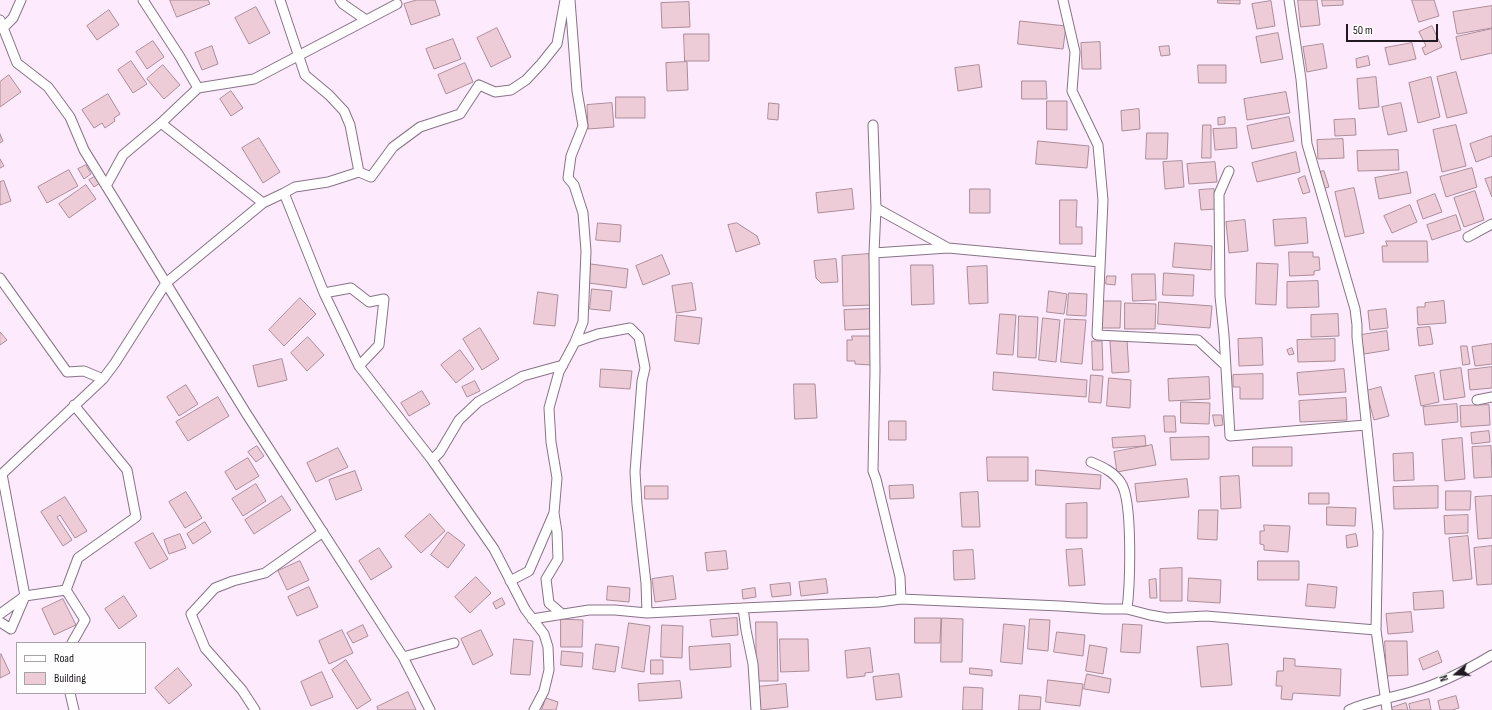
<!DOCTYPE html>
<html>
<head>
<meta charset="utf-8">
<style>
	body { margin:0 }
	#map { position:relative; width:1492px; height:710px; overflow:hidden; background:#fdeafd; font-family:"Sofia Sans Condensed",sans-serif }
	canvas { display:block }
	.legend { position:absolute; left:16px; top:642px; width:130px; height:52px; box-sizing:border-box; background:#fefefe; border:1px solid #a6a2a6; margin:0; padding:5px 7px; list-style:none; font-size:12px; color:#211921 }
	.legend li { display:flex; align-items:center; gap:8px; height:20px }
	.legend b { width:20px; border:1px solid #a6a2a6 }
	.north { position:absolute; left:1436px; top:654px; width:40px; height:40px; -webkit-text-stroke:3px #fefefe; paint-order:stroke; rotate:251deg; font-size:11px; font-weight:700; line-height:16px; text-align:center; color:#211921 }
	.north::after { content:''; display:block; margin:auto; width:14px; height:18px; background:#211921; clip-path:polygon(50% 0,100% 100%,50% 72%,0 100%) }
	.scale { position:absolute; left:1346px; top:24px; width:92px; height:18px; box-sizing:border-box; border:2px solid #211921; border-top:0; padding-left:5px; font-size:12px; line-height:14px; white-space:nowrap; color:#211921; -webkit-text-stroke:3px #fefefe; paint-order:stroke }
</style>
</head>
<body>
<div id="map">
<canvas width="1492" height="710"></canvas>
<ul class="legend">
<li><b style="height:5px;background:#fff"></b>Road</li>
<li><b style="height:11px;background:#edccd7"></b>Building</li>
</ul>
<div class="north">N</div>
<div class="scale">50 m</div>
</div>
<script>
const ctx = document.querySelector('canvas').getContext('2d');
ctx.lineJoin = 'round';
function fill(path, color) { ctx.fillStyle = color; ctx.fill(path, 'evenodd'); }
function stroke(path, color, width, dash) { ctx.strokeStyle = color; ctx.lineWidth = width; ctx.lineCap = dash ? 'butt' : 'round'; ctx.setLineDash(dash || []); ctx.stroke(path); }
const building = new Path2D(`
	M170 0H208L210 4 177 17Z
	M417 0H435L440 15 411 25 404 4Z
	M1218 0H1240V4L1218 3Z
	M1298 0H1317L1320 25 1301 27Z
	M1322 0H1343V5L1323 6Z
	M1412 0H1434L1439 16 1419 22Z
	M1271 1 1275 26 1257 29 1252 4Z
	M689 2 690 27 662 28 661 3Z
	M1492 6V28L1457 34 1453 12Z
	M256 7 270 33 249 44 235 18Z
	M109 10 119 25 97 40 87 26Z
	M1020 21 1066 26 1063 49 1018 44Z
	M1432 26 1442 47 1425 55 1422 48 1426 46 1419 32Z
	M497 28 511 57 491 67 477 38Z
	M1492 29V53L1461 60 1456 37Z
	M1278 33 1283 59 1261 63 1256 37Z
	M684 34H709V61H685Z
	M453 39 461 59 434 69 426 49Z
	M153 41 164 57 147 69 136 52Z
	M1100 42 1101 69H1082L1081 43Z
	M1412 43 1416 59 1389 65 1385 48Z
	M1323 44 1327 68 1307 72 1303 47Z
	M212 46 218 64 202 70 195 53Z
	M1169 46 1170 55 1161 56 1159 47Z
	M1368 56 1370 65 1357 68 1356 59Z
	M131 61 147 84 133 93 118 70Z
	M687 62 688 90 667 91 666 63Z
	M465 63 473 82 446 94 438 75Z
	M163 65 180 85 164 99 147 79Z
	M979 65 982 87 958 91 955 68Z
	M1198 65H1226V83H1199Z
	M1456 72 1467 113 1447 118 1437 77Z
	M9 75 21 92 0 107V82Z
	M1376 77 1379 107 1359 109 1357 79Z
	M1431 77 1440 117 1418 123 1409 83Z
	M1022 81H1046L1047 99H1022Z
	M231 91 243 108 231 116 220 99Z
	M1286 92 1290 113 1247 120 1244 99Z
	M108 94 120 114 114 118 115 121 105 128 102 123 94 128 82 110Z
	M616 97H645V118H616Z
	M1047 101H1067V130L1047 129Z
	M612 103 614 127 588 129 587 105Z
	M769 103 779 104 778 120 768 119Z
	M1401 103 1407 131 1388 135 1382 107Z
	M1139 109 1140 129 1122 131 1121 111Z
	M1225 117V124L1218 125V118Z
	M1289 117 1294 141 1252 149 1247 126Z
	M1355 119 1356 135 1335 136 1334 120Z
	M1203 125H1211V158H1202Z
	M1456 125 1466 166 1442 172 1433 130Z
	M1236 128 1237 148 1215 150 1213 129Z
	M1147 133H1168L1167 159H1146Z
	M0 134 3 141 0 143Z
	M1492 136V156L1476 162 1470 144Z
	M259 138 280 172 263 183 242 148Z
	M1343 139 1344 158 1318 159 1317 140Z
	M1038 141 1089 146 1087 168 1036 164Z
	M1398 150 1399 170 1358 171 1357 151Z
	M1296 152 1300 172 1257 182 1252 163Z
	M0 159 4 166 0 168Z
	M1182 161 1184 187 1165 189 1163 162Z
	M1215 162 1217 182 1189 184 1187 164Z
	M86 165 91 174 84 179 78 169Z
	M1472 168 1477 187 1446 197 1440 177Z
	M69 170 78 186 47 203 38 187Z
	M1324 171 1329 187 1322 189 1316 173Z
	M1407 172 1411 193 1379 199 1375 178Z
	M96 176 100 183 94 187 89 180Z
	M1305 176 1310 192 1303 194 1298 179Z
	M1492 177V197L1485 179Z
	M4 181 11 201 0 205V182Z
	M86 185 96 199 69 218 59 204Z
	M1354 188 1364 233 1345 237 1335 192Z
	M852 189 854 209 818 213 816 193Z
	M970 189H990V213H970Z
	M1214 189 1216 209 1201 210 1199 190Z
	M1475 191 1484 220 1464 227 1454 198Z
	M1435 194 1442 212 1423 219 1417 201Z
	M1060 200H1077L1076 227H1082V244H1060Z
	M1410 205 1417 222 1392 233 1384 216Z
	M1456 215 1461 230 1432 240 1427 225Z
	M1306 218 1308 243 1275 246 1273 220Z
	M1245 220 1248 251 1229 253 1226 222Z
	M598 223 621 225 620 242 596 240Z
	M737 223 757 236 760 244 736 252 728 225Z
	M1386 241H1427L1428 262H1383L1382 246H1387Z
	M1175 243 1212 246 1211 270 1173 267Z
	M1289 252H1313V257H1319L1320 270 1314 271V275L1290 276Z
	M869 254 873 305 843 306 842 256Z
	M662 255 670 274 643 285 636 266Z
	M836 259 838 282 821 283 816 278 814 261Z
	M1257 263 1278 264 1276 305 1256 304Z
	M591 264 628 269 626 288 589 283Z
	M911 265H933L934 304 912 305Z
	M987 266 988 303 969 304 967 267Z
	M1164 273 1194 275 1193 296 1163 295Z
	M1132 274H1155L1156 300 1133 301Z
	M1107 276H1116L1115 285 1106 284Z
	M1318 281 1319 307 1287 308V282Z
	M692 283 696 310 676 313 672 286Z
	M592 289 612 291 610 311 590 309Z
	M1049 291 1067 294 1064 314 1047 312Z
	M538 292 558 295 555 326 534 324Z
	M1069 293 1087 294 1086 316 1067 315Z
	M300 298 316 314 284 346 269 330Z
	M1103 301H1121L1120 328H1102Z
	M1444 301 1446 323 1418 325 1417 307H1425V303Z
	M1159 302 1212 306 1210 328 1158 324Z
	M1125 303 1156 304 1155 329H1125Z
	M870 309V329L845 330 844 310Z
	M1386 309 1388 328 1370 330 1368 311Z
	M1000 314 1016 315 1013 355 997 354Z
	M1338 314 1339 336 1311 337V315Z
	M677 315 702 318 699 344 675 341Z
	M1019 316 1038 317 1036 358 1018 357Z
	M1043 318 1060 320 1056 362 1039 360Z
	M1065 319 1086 320 1082 364 1061 362Z
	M1430 327 1433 344 1419 346 1417 328Z
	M480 328 499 359 482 370 463 339Z
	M1387 331 1389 350 1364 354 1361 335Z
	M0 332 7 340 0 345Z
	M852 336H872L871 365 855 364V361H847V340H852Z
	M308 337 324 355 307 371 291 353Z
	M1262 338 1263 365 1239 366 1238 339Z
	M1335 339V361L1298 362 1297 340Z
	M1127 340 1129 372 1112 373 1110 341Z
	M1092 341H1102L1103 370H1093Z
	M1492 344V364L1475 366 1472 347Z
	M1461 346H1467L1470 364 1463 365Z
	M1292 348 1294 354 1289 355 1287 350Z
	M460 350 474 369 456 383 441 365Z
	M282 359 287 380 258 387 253 366Z
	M1492 367V388L1470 390 1468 370Z
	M1461 368 1465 397 1444 400 1440 371Z
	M601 369 632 371 630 389 600 387Z
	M1344 369 1346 392 1299 395 1297 373Z
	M994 372 1087 380 1086 397 993 390Z
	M1434 373 1439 402 1421 406 1415 376Z
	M1263 374V399H1240V387H1233V375Z
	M1091 375 1103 376 1101 403 1089 402Z
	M1209 377 1210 399 1169 401 1168 379Z
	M1109 378 1131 380 1130 408 1107 406Z
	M475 381 480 391 467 397 462 387Z
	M794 384H815L817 418 795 419Z
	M186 385 198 404 179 416 167 397Z
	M1381 387 1389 416 1374 420 1366 391Z
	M422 391 430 404 409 416 401 403Z
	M218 397 229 416 188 441 176 422Z
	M1346 398 1347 420 1300 422 1299 401Z
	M1181 402 1210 403 1209 424 1181 423Z
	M1457 404 1458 422 1425 425 1423 407Z
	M1489 405 1490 425 1461 427 1460 406Z
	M1213 415H1222L1223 425 1215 426Z
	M1164 416H1175L1176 432H1165Z
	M889 421H906V440H889Z
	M1489 431 1490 442 1472 444 1471 433Z
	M1145 436 1146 446 1113 448 1112 438Z
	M1209 437V459L1171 460 1170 438Z
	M1462 438 1465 479 1445 481 1442 440Z
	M1152 445 1156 465 1117 472 1114 452Z
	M257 446 264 456 256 462 248 452Z
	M1491 446 1492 477 1474 478 1472 447Z
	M1253 447H1292V466H1253Z
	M338 448 348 467 316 482 307 463Z
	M1413 453 1414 480 1394 481 1393 454Z
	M987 457H1028V481H988Z
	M248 458 259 476 236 490 225 472Z
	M1036 470 1101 475 1100 489 1036 485Z
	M355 471 362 490 336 500 329 480Z
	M1239 476 1241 508 1221 509 1220 477Z
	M1187 479 1189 497 1137 502 1135 484Z
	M256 484 266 501 243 516 232 499Z
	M913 485 914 498 890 499 889 486Z
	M645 486H668V499H645Z
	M1438 486V508L1394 509 1393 487Z
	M1446 491H1471L1470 510H1446Z
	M186 492 202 518 185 528 169 502Z
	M978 492 980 527H962L960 493Z
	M1309 493H1329V504H1309Z
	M282 496 291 510 254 534 245 520Z
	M1492 496V538L1478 539 1475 497Z
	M65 497 87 531 75 538 60 515 57 517 72 540 63 546 41 512Z
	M1087 503V538H1066V504Z
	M1327 507 1356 508 1355 526 1327 525Z
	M1199 510H1218L1217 540 1198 539Z
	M430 514 445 531 421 553 405 536Z
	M1468 515V533L1445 534 1444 516Z
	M205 522 211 532 193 544 187 534Z
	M1264 525 1290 526 1288 552 1264 550V545L1260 544V531H1264Z
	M448 532 465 545 448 568 431 555Z
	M153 533 168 559 150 569 135 543Z
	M180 534 186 548 169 554 164 540Z
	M1356 534 1358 546 1347 548 1346 536Z
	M1468 536 1472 579 1453 581 1449 538Z
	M1492 546V584L1477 585 1474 548Z
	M379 548 392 567 371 580 359 561Z
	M1082 549 1085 585 1069 586 1066 550Z
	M973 550 975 579 954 580 953 551Z
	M726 551 728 569 707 571 705 553Z
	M300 561 309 580 287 590 278 571Z
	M1258 561H1299V580H1258Z
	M1182 568V601H1160V569Z
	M673 576 676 599 655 602 652 579Z
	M476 577 491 593 470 613 455 597Z
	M1189 578 1221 580 1220 603 1188 601Z
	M826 579 828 593 801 596 799 582Z
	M1156 579 1157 598H1150L1149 580Z
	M790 583 791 595 772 597 770 585Z
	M1308 584 1337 587 1335 608 1306 606Z
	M608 586 630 588 629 602 607 600Z
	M309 587 318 607 297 616 288 597Z
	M755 588 756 597 743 599 742 590Z
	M1443 591 1444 608 1414 610 1413 593Z
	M124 596 137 616 119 629 105 609Z
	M502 598 505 604 496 609 493 603Z
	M63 599 76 625 54 635 42 609Z
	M1411 612 1413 632 1388 634 1386 614Z
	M737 618 738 635 712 637 710 620Z
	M915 618H941L940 643H915Z
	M942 618 963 619 962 662H941Z
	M561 619 583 620 582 647H561Z
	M1030 619 1050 620 1048 651 1028 649Z
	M756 622H777L778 681H757Z
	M629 623 650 626 644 672 622 668Z
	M1004 624 1025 626 1022 664 1001 662Z
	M1123 624 1142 625 1140 653 1121 652Z
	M363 625 368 636 353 643 347 633Z
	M662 625 683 626 682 658 661 657Z
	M342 630 353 653 329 664 319 641Z
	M481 630 493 655 473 665 461 639Z
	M1057 632 1085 635 1083 656 1054 652Z
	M514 639 533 641 530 675 511 674Z
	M780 639H808L809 671 781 672Z
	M1385 641H1407L1408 675 1387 676Z
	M596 644 619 647 615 672 593 669Z
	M730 644 731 667 690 670 689 647Z
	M1228 644 1232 685 1201 687 1197 647Z
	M1090 645 1107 648 1103 674 1086 671Z
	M870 648 873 672 865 673V676L847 678 845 651Z
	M562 651 583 653 582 667 561 665Z
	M1438 651 1442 662 1423 670 1419 659Z
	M1 654 10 673 0 678V655Z
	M1284 658 1295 659V666L1341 669 1340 696 1293 693 1292 700 1281 699 1282 686H1276L1277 671H1283Z
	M346 660 371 700 357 709 332 670Z
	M651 660H663V674H651Z
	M178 668 192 685 169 704 155 688Z
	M970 668 992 670V676L970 674Z
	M322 672 333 697 311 706 301 682Z
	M899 674 902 697 876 700 873 677Z
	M1087 674 1111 679 1109 693 1084 689Z
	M1048 680 1083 684 1080 706 1046 702Z
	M680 681 682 698 639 701 638 684Z
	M786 684 788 707 760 710 757 687Z
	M964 687 983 688 982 710H963Z
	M408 692 416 710H378L377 707Z
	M1020 695 1041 697 1040 710H1019Z
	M1456 696 1459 708 1452 710H1440L1438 701Z
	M546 698 558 702 556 710H542Z
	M1429 699 1431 710H1410L1409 704Z
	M1406 703 1408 710H1392L1391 708Z`);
const minor = new Path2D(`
	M143 0 180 57 198 88 161 123 263 203 284 193 324 293 359 366 432 460 494 549 525 609 544 634 548 647 549 670 544 691 534 710
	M280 0 305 75 329 95 344 111 350 125 359 172
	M340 0 343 4 366 20
	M570 0 577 91 583 126 571 156 568 178 574 185 583 213 586 251 583 322 575 342
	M1063 0 1075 52 1072 91 1098 145 1103 200 1097 335 1198 340 1226 366
	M1289 0 1301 79 1307 144 1355 309 1357 325V337L1378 531 1376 630 1387 710
	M0 20 17 63 48 87 70 117 84 150 246 413 403 657 430 710
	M3 28 13 18 21 0
	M198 88 254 79 397 4
	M873 125 876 208 874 253 875 371 873 471 876 479 900 577 901 599
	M1229 171 1219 194 1220 296 1224 335 1230 436 1366 425
	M106 186 123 155 161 123
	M284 193 295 187 328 182 359 172 371 177 393 147 420 127 460 114 479 85 495 92 511 90 526 80 541 64 557 44 565 0
	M876 208 948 248
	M1468 237 1492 224
	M874 253 948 248 1100 262
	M0 278 67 372 84 371 103 379 115 363 166 283 263 203
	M324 293 351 288 369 302 384 299 379 345 359 366
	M1477 400 1492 397
	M432 460 440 452 459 420 478 402 523 376 563 365
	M1091 462C1103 467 1114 472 1121 483 1133 501 1130 585 1127 609
	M0 474H2L103 379
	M510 581 529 571 554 513
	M743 608 746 630 753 664 756 710
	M0 614 25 596 2 474
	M562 614 549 603 546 579 558 559 557 532 554 513 557 478 551 442 549 408 559 372 575 342 598 334 630 328 639 337 645 368 642 381 635 472 637 504 646 583 647 613
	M532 619 589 610H615L647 613 743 608 879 602 901 599 1060 606 1104 609H1127L1150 615 1167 618 1206 616 1376 630
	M0 622 11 629 25 596 66 590
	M72 643 85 620 66 590 78 558 136 517 127 470 74 405
	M403 657 454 643
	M70 693 74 710
	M255 710 242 690 205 648 191 614 215 588 233 581 265 573 323 532
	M1349 710C1369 701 1392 698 1414 691 1442 683 1467 670 1492 655`);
fill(building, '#edccd7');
stroke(building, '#ab8d98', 1);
stroke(minor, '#887387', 11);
stroke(minor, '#fff', 9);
</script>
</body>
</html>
